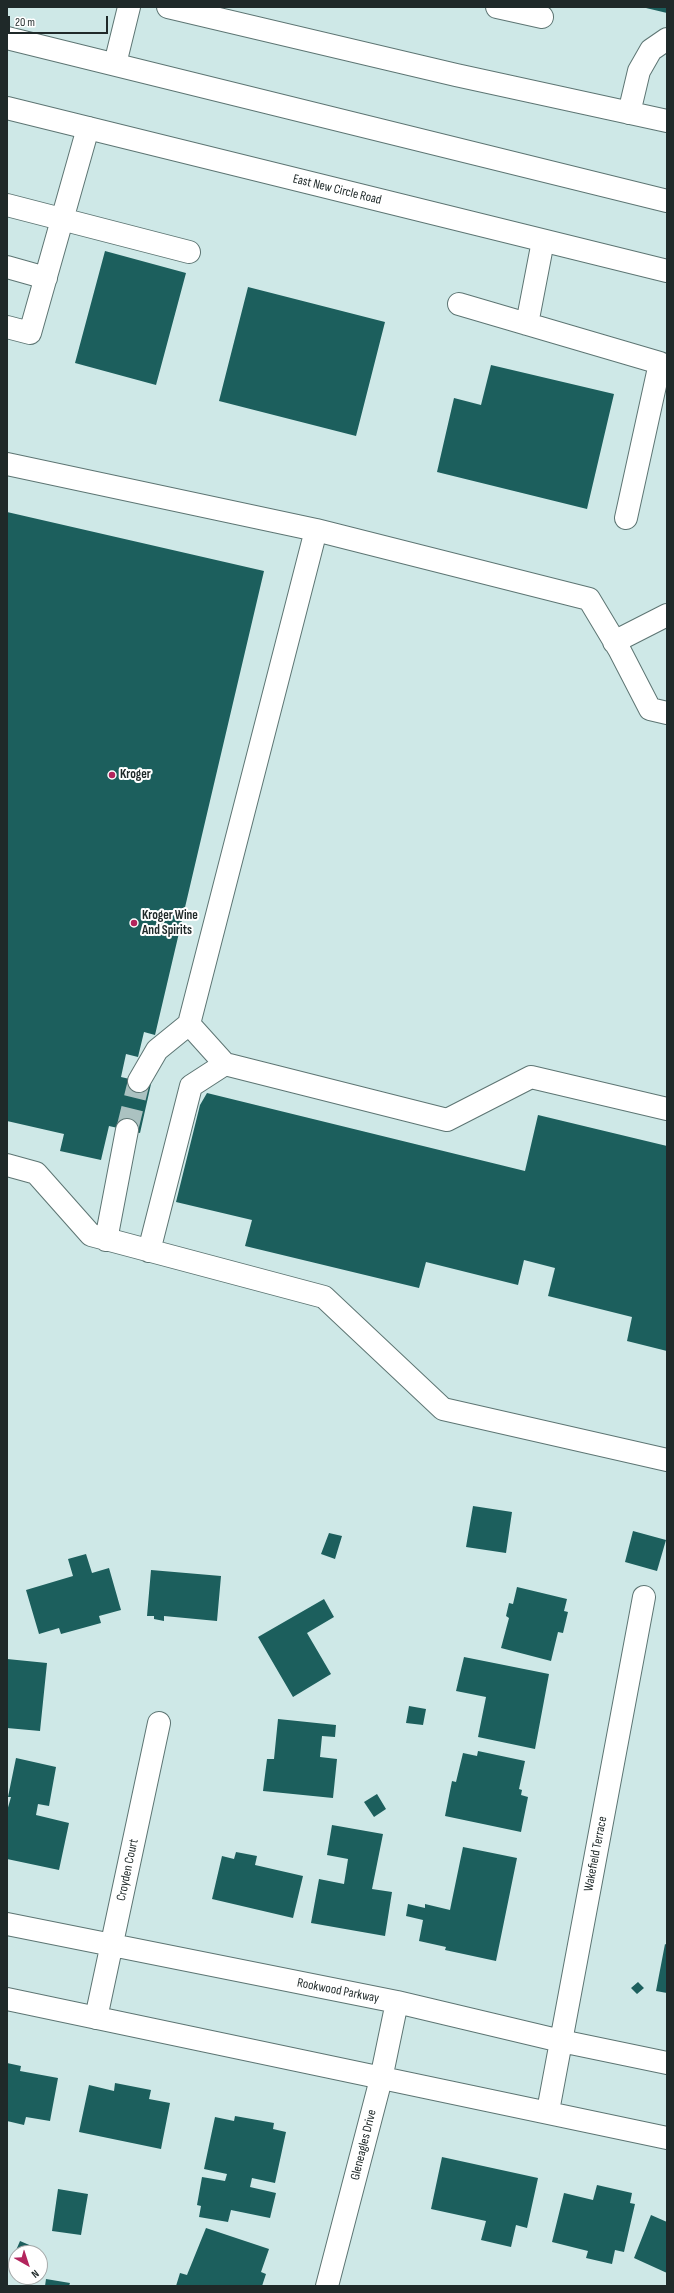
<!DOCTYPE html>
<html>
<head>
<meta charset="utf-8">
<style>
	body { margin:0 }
	#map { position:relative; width:674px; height:2293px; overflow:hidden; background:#cee8e7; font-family:"Sofia Sans Condensed",sans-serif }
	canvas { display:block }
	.frame { position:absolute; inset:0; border:8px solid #1f2929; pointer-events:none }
	.north { position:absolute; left:8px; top:2245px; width:40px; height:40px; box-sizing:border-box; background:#fff; border:1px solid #a5a9a9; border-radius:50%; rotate:141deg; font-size:11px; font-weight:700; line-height:16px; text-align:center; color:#1f2929 }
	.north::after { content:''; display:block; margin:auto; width:14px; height:18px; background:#b3255d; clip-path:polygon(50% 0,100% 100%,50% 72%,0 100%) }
	.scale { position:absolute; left:8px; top:16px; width:100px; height:18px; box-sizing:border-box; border:2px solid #1f2929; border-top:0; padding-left:5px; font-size:12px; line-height:14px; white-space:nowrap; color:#1f2929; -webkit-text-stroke:3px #fff; paint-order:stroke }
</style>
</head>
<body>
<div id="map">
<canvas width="674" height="2293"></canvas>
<div class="frame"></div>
<div class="north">N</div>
<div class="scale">20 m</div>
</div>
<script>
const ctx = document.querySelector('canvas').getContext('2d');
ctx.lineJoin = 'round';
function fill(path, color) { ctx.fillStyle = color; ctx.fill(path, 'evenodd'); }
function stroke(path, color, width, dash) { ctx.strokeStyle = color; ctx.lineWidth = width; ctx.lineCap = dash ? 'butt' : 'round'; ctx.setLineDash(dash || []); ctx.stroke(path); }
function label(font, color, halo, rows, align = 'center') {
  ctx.font = font + ' "Sofia Sans Condensed",sans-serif'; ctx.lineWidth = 4; ctx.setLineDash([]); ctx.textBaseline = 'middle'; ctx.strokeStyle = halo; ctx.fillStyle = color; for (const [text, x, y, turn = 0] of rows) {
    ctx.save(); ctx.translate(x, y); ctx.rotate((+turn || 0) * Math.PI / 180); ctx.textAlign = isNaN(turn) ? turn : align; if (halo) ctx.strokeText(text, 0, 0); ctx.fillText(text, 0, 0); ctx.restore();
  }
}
const building = new Path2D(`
	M646 7H667V13L646 8Z
	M105 251 186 273 156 385 75 363Z
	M248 287 385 322 356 436 219 401Z
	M491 365 614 394 587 509 437 472 454 398 481 405Z
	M7 512 264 571 155 1035 144 1032 138 1057 126 1054 121 1077 151 1084 140 1133 109 1126 101 1160 60 1151 64 1134 7 1121Z
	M207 1093 525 1171 538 1115 667 1146V1351L627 1341 632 1317 548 1296 555 1268 524 1260 518 1285 426 1262 419 1288 245 1246 252 1220 176 1202 200 1105Z
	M473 1506 512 1512 506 1553 466 1547Z
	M633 1531 666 1540 657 1571 625 1562Z
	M329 1533 342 1536 335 1559 321 1554Z
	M86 1554 92 1573 109 1568 121 1610 99 1616 101 1623 61 1634 59 1628 39 1634 26 1590 73 1576 68 1559Z
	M151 1570 221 1576 217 1621 164 1616V1621L154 1619V1616H147Z
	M517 1587 567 1599 564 1611 568 1612 563 1633 558 1632 551 1661 501 1648 509 1618 506 1616 509 1603 513 1604Z
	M324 1599 334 1617 307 1633 331 1674 293 1697 258 1637Z
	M464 1657 549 1674 535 1749 478 1737 486 1697 456 1691Z
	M7 1659 47 1663 40 1731 7 1728Z
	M409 1706 426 1709 423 1725 406 1723Z
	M278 1719 336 1725 335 1737 322 1736 320 1757 337 1759 333 1798 263 1791 267 1759H274Z
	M478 1751 525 1761 519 1789 522 1790 521 1795 528 1797 521 1832 445 1816 452 1781 456 1782 463 1753 477 1756Z
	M16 1758 56 1767 49 1806 38 1804 36 1815 69 1823 59 1870 7 1859V1811L11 1797H8Z
	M377 1794 386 1809 374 1817 364 1802Z
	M332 1825 383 1834 372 1889 392 1892 385 1936 311 1923 319 1879 344 1884 348 1859 327 1855Z
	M463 1847 517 1858 496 1961 445 1950 446 1947 419 1941 423 1920 406 1916 408 1904 425 1908V1904L450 1910Z
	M236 1852 257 1856 255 1865 303 1876 293 1918 212 1899 222 1856 234 1859Z
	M665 1944 667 1945V1993L656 1991Z
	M638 1982 644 1988 637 1994 631 1988Z
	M7 2063 21 2066 20 2071 58 2078 50 2121 26 2117 24 2125 7 2121Z
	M115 2083 151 2090 149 2099 170 2103 161 2149 79 2132 89 2085 114 2091Z
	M235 2116 274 2123 273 2129 286 2132 275 2183 252 2178 250 2187 276 2193 270 2218 231 2210 228 2222 199 2217 201 2206 197 2205 202 2177 225 2181 227 2174 204 2169 215 2117 234 2121Z
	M442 2157 538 2178 527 2228 516 2225 511 2247 481 2240 486 2221 431 2209Z
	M597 2185 632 2193 630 2203 635 2204 624 2252 615 2250 612 2264 586 2258 588 2251 552 2242 564 2193 593 2200Z
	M58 2189 88 2194 81 2235 52 2231Z
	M651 2215 667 2222V2273L634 2258Z
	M206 2228 269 2249 261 2272 266 2274 262 2286H176L180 2273 187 2275Z
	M20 2241 34 2247 32 2253H16V2256L14 2255Z
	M46 2279 70 2283 69 2286H45Z`);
const minorTunnel = new Path2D(`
	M127 1130 139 1081`);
const minor = new Path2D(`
	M168 7 456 75 667 121
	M497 7 542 17
	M115 64 129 7
	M629 113 639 71 651 50 667 39
	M7 205 189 252
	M7 267 46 278
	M459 304 660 363 626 518
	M527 324 543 241
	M7 327 30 333 88 128
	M7 464 316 530
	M614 642 667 615
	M667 713 650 709 619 649 589 599 316 530 189 1024 225 1064 447 1120 531 1077 667 1109
	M139 1081 157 1050 189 1024
	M7 1165 36 1173 91 1235 324 1297 443 1409 667 1460
	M106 1240 127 1130
	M149 1251 191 1086 225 1064
	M7 1924 397 2002 561 2041 667 2063
	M7 1999 667 2138
	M96 2018 159 1723
	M548 2111 644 1597
	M327 2286 381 2079 397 2002`);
const highway = new Path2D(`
	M7 38 667 201
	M7 108 667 271`);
const markers = [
	[112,775,4,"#b3255d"],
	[134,923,4,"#b3255d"]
];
const streetNames = [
	["East New Circle Road",337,190,14],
	["Wakefield Terrace",596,1854,-79],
	["Croyden Court",128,1870,-78],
	["Rookwood Parkway",338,1991,11],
	["Gleneagles Drive",364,2145,-76]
];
const poiNames = [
	["Kroger",120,775],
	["Kroger Wine",142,916],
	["And Spirits",142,931]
];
fill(building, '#1c5f5d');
stroke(minorTunnel, '#abc2c1', 22, [22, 11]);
stroke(minor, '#5d7573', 24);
stroke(highway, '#5d7573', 24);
stroke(minor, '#fff', 22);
stroke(highway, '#fff', 22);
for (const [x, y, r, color] of markers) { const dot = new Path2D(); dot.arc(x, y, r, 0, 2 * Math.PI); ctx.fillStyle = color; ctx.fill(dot); stroke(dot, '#fff', 1.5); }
label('13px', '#1f2929', '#fff', streetNames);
label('bold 13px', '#1f2929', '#fff', poiNames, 'left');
</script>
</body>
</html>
